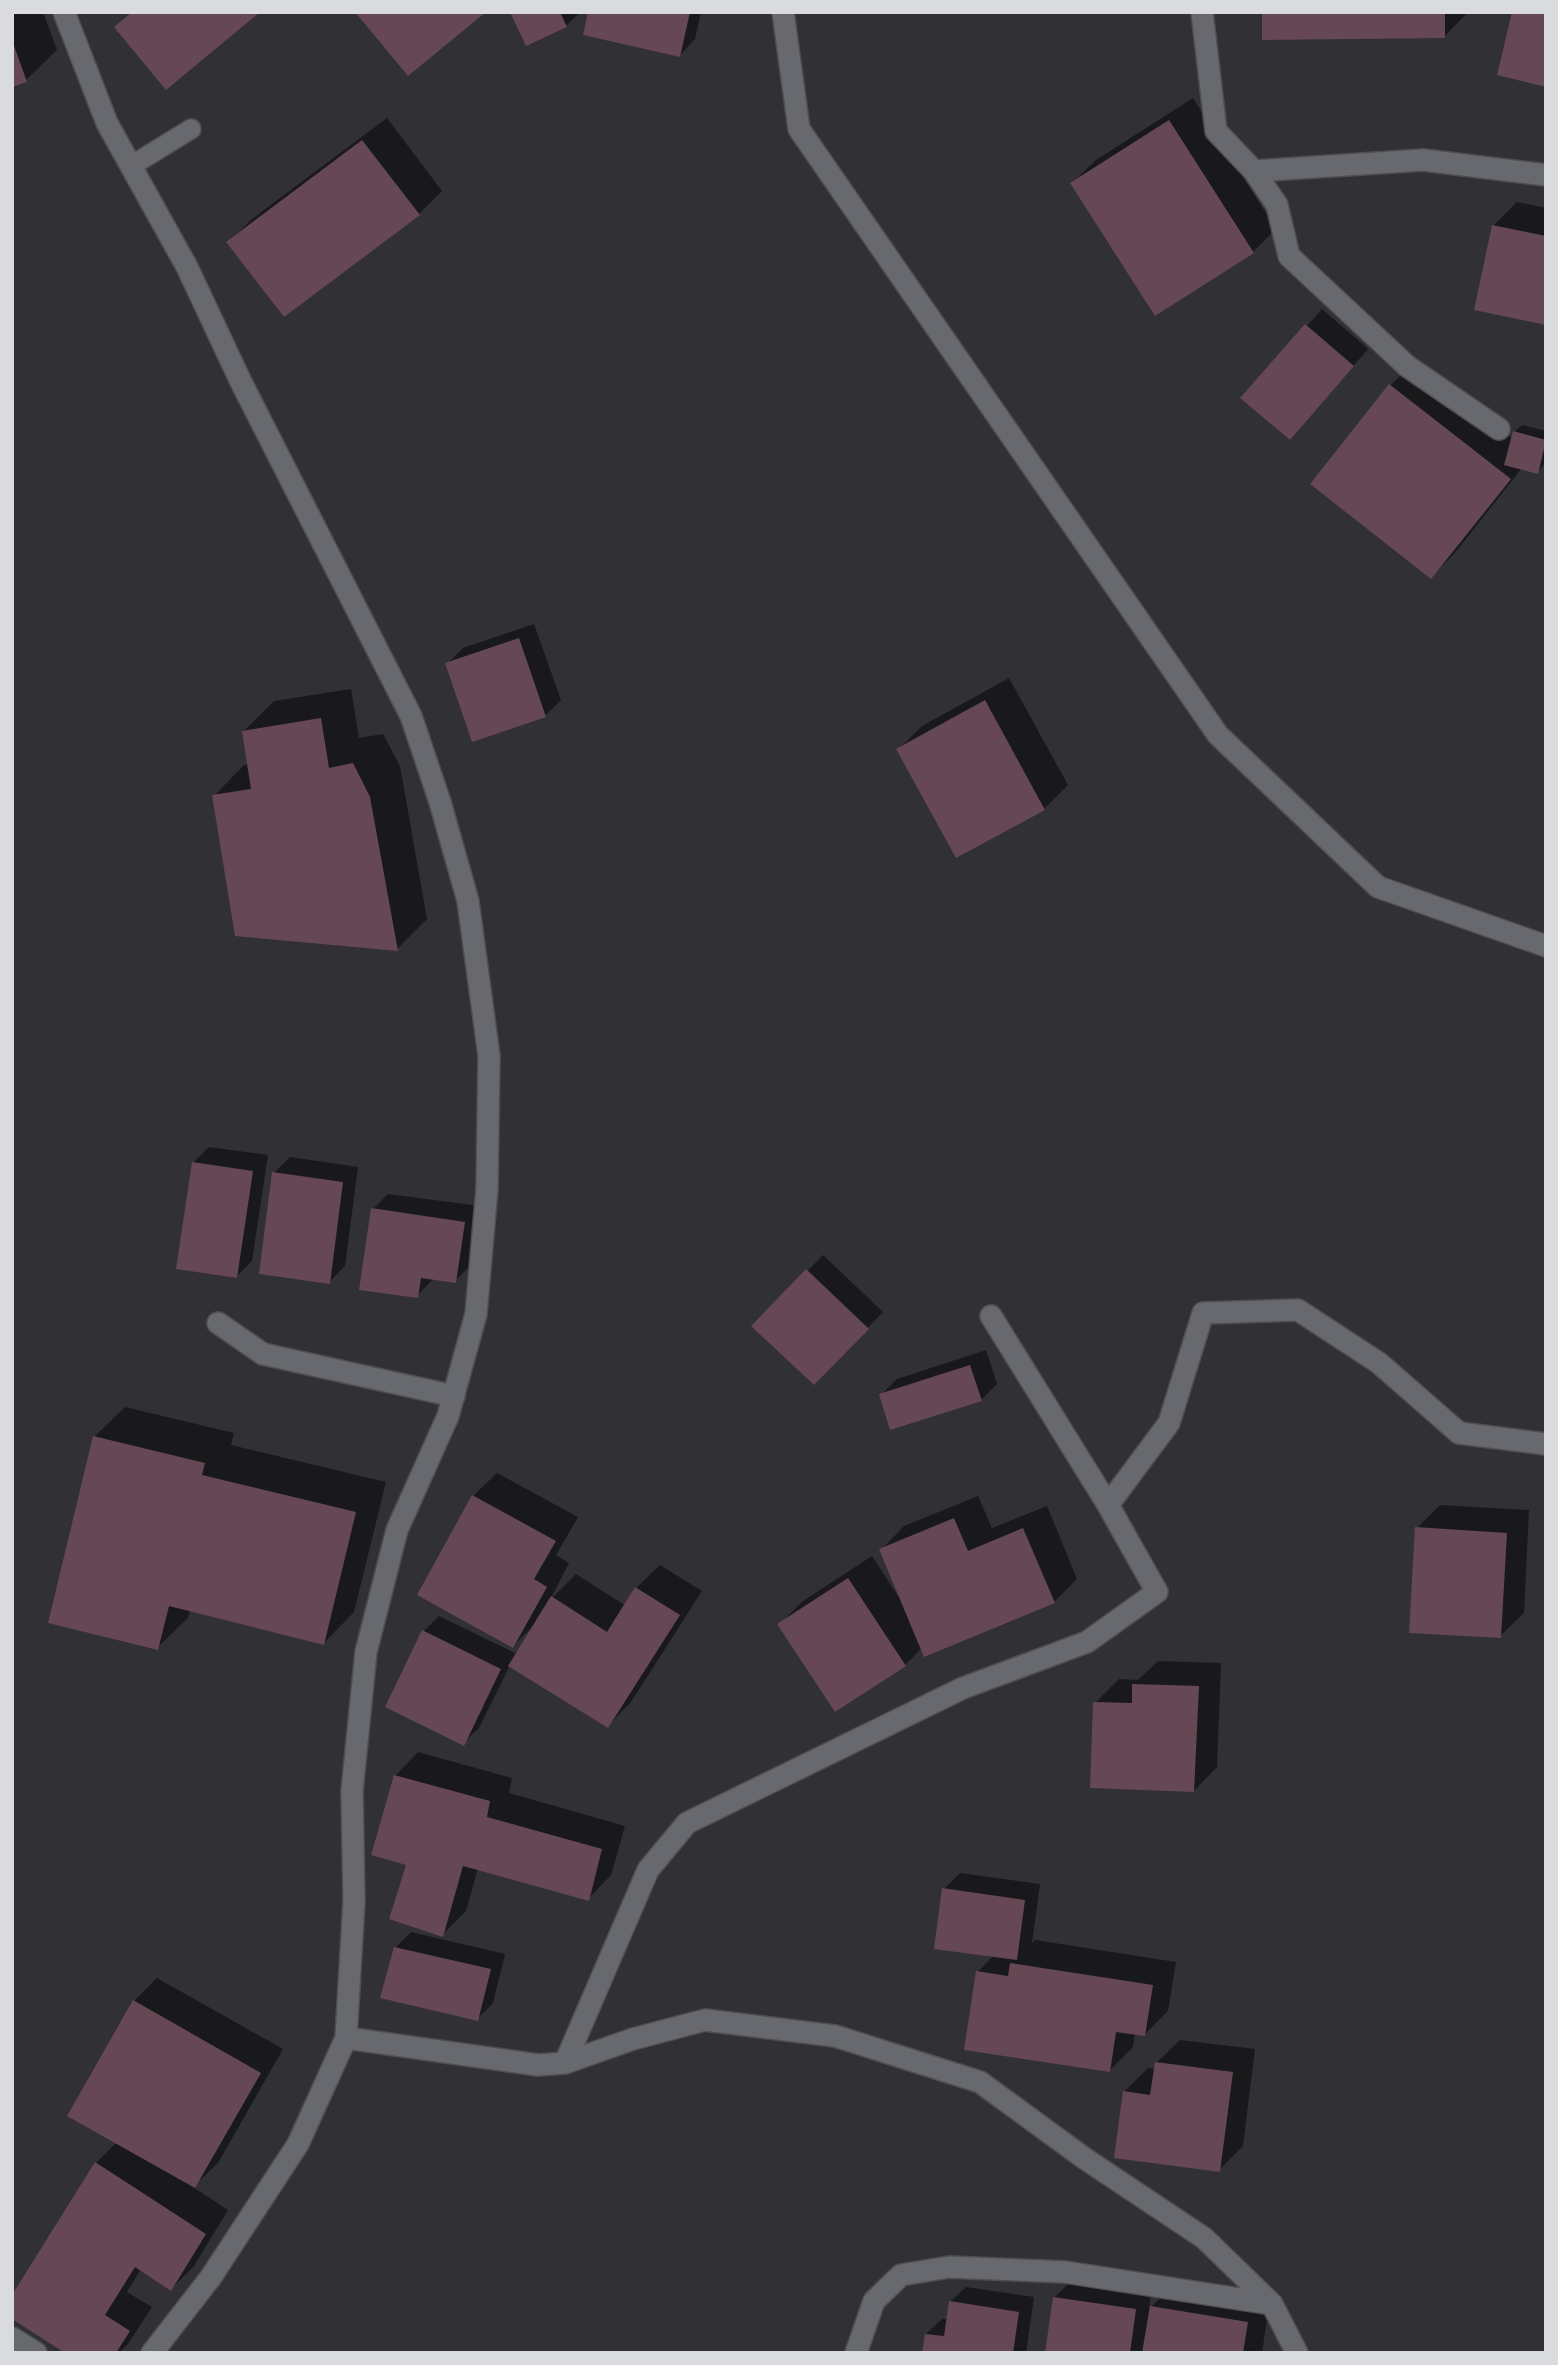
<!DOCTYPE html>
<html>
<head>
<meta charset="utf-8">
<style>
	body { margin:0 }
	#map { position:relative; width:1558px; height:2365px; overflow:hidden; background:#303035; font-family:"Titillium Web",sans-serif }
	canvas { display:block }
	.frame { position:absolute; inset:0; border:14px solid #dadbde; pointer-events:none }
</style>
</head>
<body>
<div id="map">
<canvas width="1558" height="2365"></canvas>
<div class="frame"></div>
</div>
<script>
const ctx = document.querySelector('canvas').getContext('2d');
ctx.lineJoin = 'round';
function fill(path, color) { ctx.fillStyle = color; ctx.fill(path, 'evenodd'); }
function stroke(path, color, width, dash) { ctx.strokeStyle = color; ctx.lineWidth = width; ctx.lineCap = dash ? 'butt' : 'round'; ctx.setLineDash(dash || []); ctx.stroke(path); }
const shadow = new Path2D(`
	M12 12H43L57 50 26 80 12 85Z
	M512 12H580L566 26Z
	M590 12H701L695 39 680 55Z
	M1264 12H1468L1445 36Z
	M1193 98 1276 229 1253 252 1072 183 1096 160Z
	M387 118 442 191 419 214 228 242 252 219Z
	M1517 202 1546 208V323L1493 226Z
	M1322 309 1368 349 1305 422 1243 398Z
	M1414 362 1513 439 1514 432 1522 425 1546 431 1545 464 1537 472 1522 468 1454 554 1431 577 1312 484 1391 385Z
	M534 624 561 700 545 716 447 664 463 648Z
	M1009 678 1068 785 1044 809 957 856 899 749 922 726Z
	M351 689 359 738 383 734 400 766 427 919 397 949 214 796 244 765 249 764 244 731 274 701Z
	M209 1147 268 1155 252 1261 236 1277 193 1163Z
	M290 1157 358 1167 345 1266 329 1282 274 1173Z
	M388 1194 480 1206 471 1265 455 1281 434 1278 417 1296 373 1209Z
	M823 1255 883 1312 814 1383 754 1326Z
	M986 1350 997 1384 981 1400 881 1395 897 1379Z
	M125 1407 234 1433 231 1445 386 1482 354 1612 324 1643 190 1610 188 1618 157 1648 94 1437Z
	M497 1473 578 1517 556 1555 569 1563 550 1600 576 1574 626 1606 636 1588 660 1565 702 1591 631 1702 608 1726 510 1665 479 1728 463 1743 424 1631 439 1616 517 1654 532 1627 513 1646 473 1496Z
	M978 1496 992 1528 1047 1506 1077 1579 1054 1602 922 1648 905 1665 780 1624 803 1601 872 1556 898 1596 900 1595 881 1550 904 1526Z
	M1440 1505 1529 1510 1524 1613 1500 1636 1417 1528Z
	M1158 1661 1221 1663 1217 1767 1194 1791 1095 1703 1119 1679 1138 1680Z
	M418 1752 512 1778 509 1793 625 1826 611 1875 588 1899 478 1868 466 1911 442 1935 395 1776Z
	M960 1873 1040 1884 1032 1943 1035 1940 1176 1962 1168 2011 1145 2034 1135 2033 1133 2047 1110 2070 978 1972 994 1955 944 1889Z
	M411 1932 505 1954 493 2003 477 2019 395 1948Z
	M157 1978 283 2049 218 2163 193 2187 228 2210 194 2266 171 2289 141 2269 127 2292 152 2307 128 2344 119 2353H68L96 2163 117 2142 134 2001Z
	M1180 2040 1255 2049 1243 2146 1219 2170 1124 2092 1148 2068 1155 2069 1156 2063Z
	M1070 2282 1151 2294 1149 2309 1175 2283 1270 2299 1262 2353H1047L1055 2297Z
	M966 2287 1034 2297 1026 2353H924L926 2334 942 2319H948L950 2302Z`);
const building = new Path2D(`
	M132 12H260L166 90 114 27Z
	M355 12H486L408 76Z
	M510 12H560L567 27 526 46Z
	M588 12H690L680 57 583 35Z
	M1262 12H1445V38L1262 40Z
	M1512 12H1546V87L1497 75Z
	M12 40 27 82 12 87Z
	M1169 120 1254 253 1155 316 1070 183Z
	M362 140 420 215 284 317 226 242Z
	M1492 225 1546 236V325L1474 310Z
	M1305 324 1354 366 1290 440 1240 398Z
	M1389 384 1511 479 1431 579 1310 484Z
	M1513 431 1546 440 1538 474 1504 465Z
	M519 638 546 717 472 742 445 663Z
	M985 700 1045 810 956 858 896 749Z
	M321 718 329 768 353 763 370 797 398 951 235 936 212 795 251 789 242 731Z
	M192 1162 253 1171 237 1278 176 1269Z
	M272 1172 343 1182 330 1284 259 1274Z
	M371 1208 465 1222 456 1283 421 1278 418 1298 359 1290Z
	M806 1269 869 1329 814 1385 751 1326Z
	M970 1365 982 1401 890 1430 879 1394Z
	M93 1436 205 1463 202 1475 356 1512 324 1645 169 1606 158 1650 48 1623Z
	M472 1495 556 1541 534 1579 547 1587 513 1648 417 1595Z
	M954 1518 968 1551 1023 1528 1055 1603 924 1657 879 1549Z
	M1415 1527 1507 1533 1501 1638 1409 1633Z
	M848 1578 906 1666 835 1712 777 1624Z
	M635 1587 680 1615 608 1728 508 1666 551 1596 607 1632Z
	M422 1630 501 1669 464 1746 385 1707Z
	M1132 1684 1199 1686 1194 1792 1090 1788 1093 1702 1132 1703Z
	M394 1775 490 1801 487 1817 602 1849 589 1901 463 1866 443 1937 389 1919 406 1865 371 1855Z
	M942 1888 1025 1900 1017 1960 934 1949Z
	M394 1947 491 1969 478 2021 380 1998Z
	M1010 1963 1153 1985 1145 2036 1116 2032 1110 2072 964 2050 976 1971 1008 1976Z
	M133 2000 261 2073 195 2188 67 2116Z
	M1155 2062 1233 2072 1220 2172 1114 2158 1123 2091 1150 2095Z
	M95 2162 206 2234 171 2291 135 2267 105 2315 130 2331 116 2353H65L12 2319V2295Z
	M1053 2297 1136 2309 1130 2353H1045Z
	M949 2301 1019 2312 1013 2353H922L925 2334 944 2336Z
	M1150 2306 1248 2322 1243 2353H1142Z`);
const service = new Path2D(`
	M131 166 191 129`);
const minor = new Path2D(`
	M783 12 799 129 1218 735 1378 887 1546 946
	M1202 12 1216 131 1254 171 1423 160 1546 175
	M1254 171 1277 205 1289 256 1407 366 1499 429
	M218 1323 263 1354 454 1396
	M1108 1505 1169 1423 1203 1313 1298 1310 1379 1363 1459 1433 1546 1444
	M346 2038 538 2065 565 2063 633 2039 705 2020 835 2036 980 2082 1084 2158 1204 2238 1272 2304 1297 2353
	M565 2063 648 1870 687 1823 963 1688 1087 1642 1157 1592 1108 1505 991 1316
	M12 2338 36 2353
	M856 2353 874 2301 901 2275 949 2267 1065 2272 1272 2304`);
const tertiary = new Path2D(`
	M64 12 107 123 187 267 241 382 411 716 440 802 468 901 489 1056 487 1189 476 1314 448 1416 397 1530 366 1652 352 1791 354 1901 346 2038 298 2144 211 2277 152 2353`);
fill(shadow, '#0007');
fill(building, '#664854');
stroke(service, '#4e4f52', 22);
stroke(minor, '#4e4f52', 24);
stroke(tertiary, '#4e4f52', 24);
stroke(service, '#68696e', 19);
stroke(minor, '#68696e', 21);
stroke(tertiary, '#68696e', 21);
</script>
</body>
</html>
